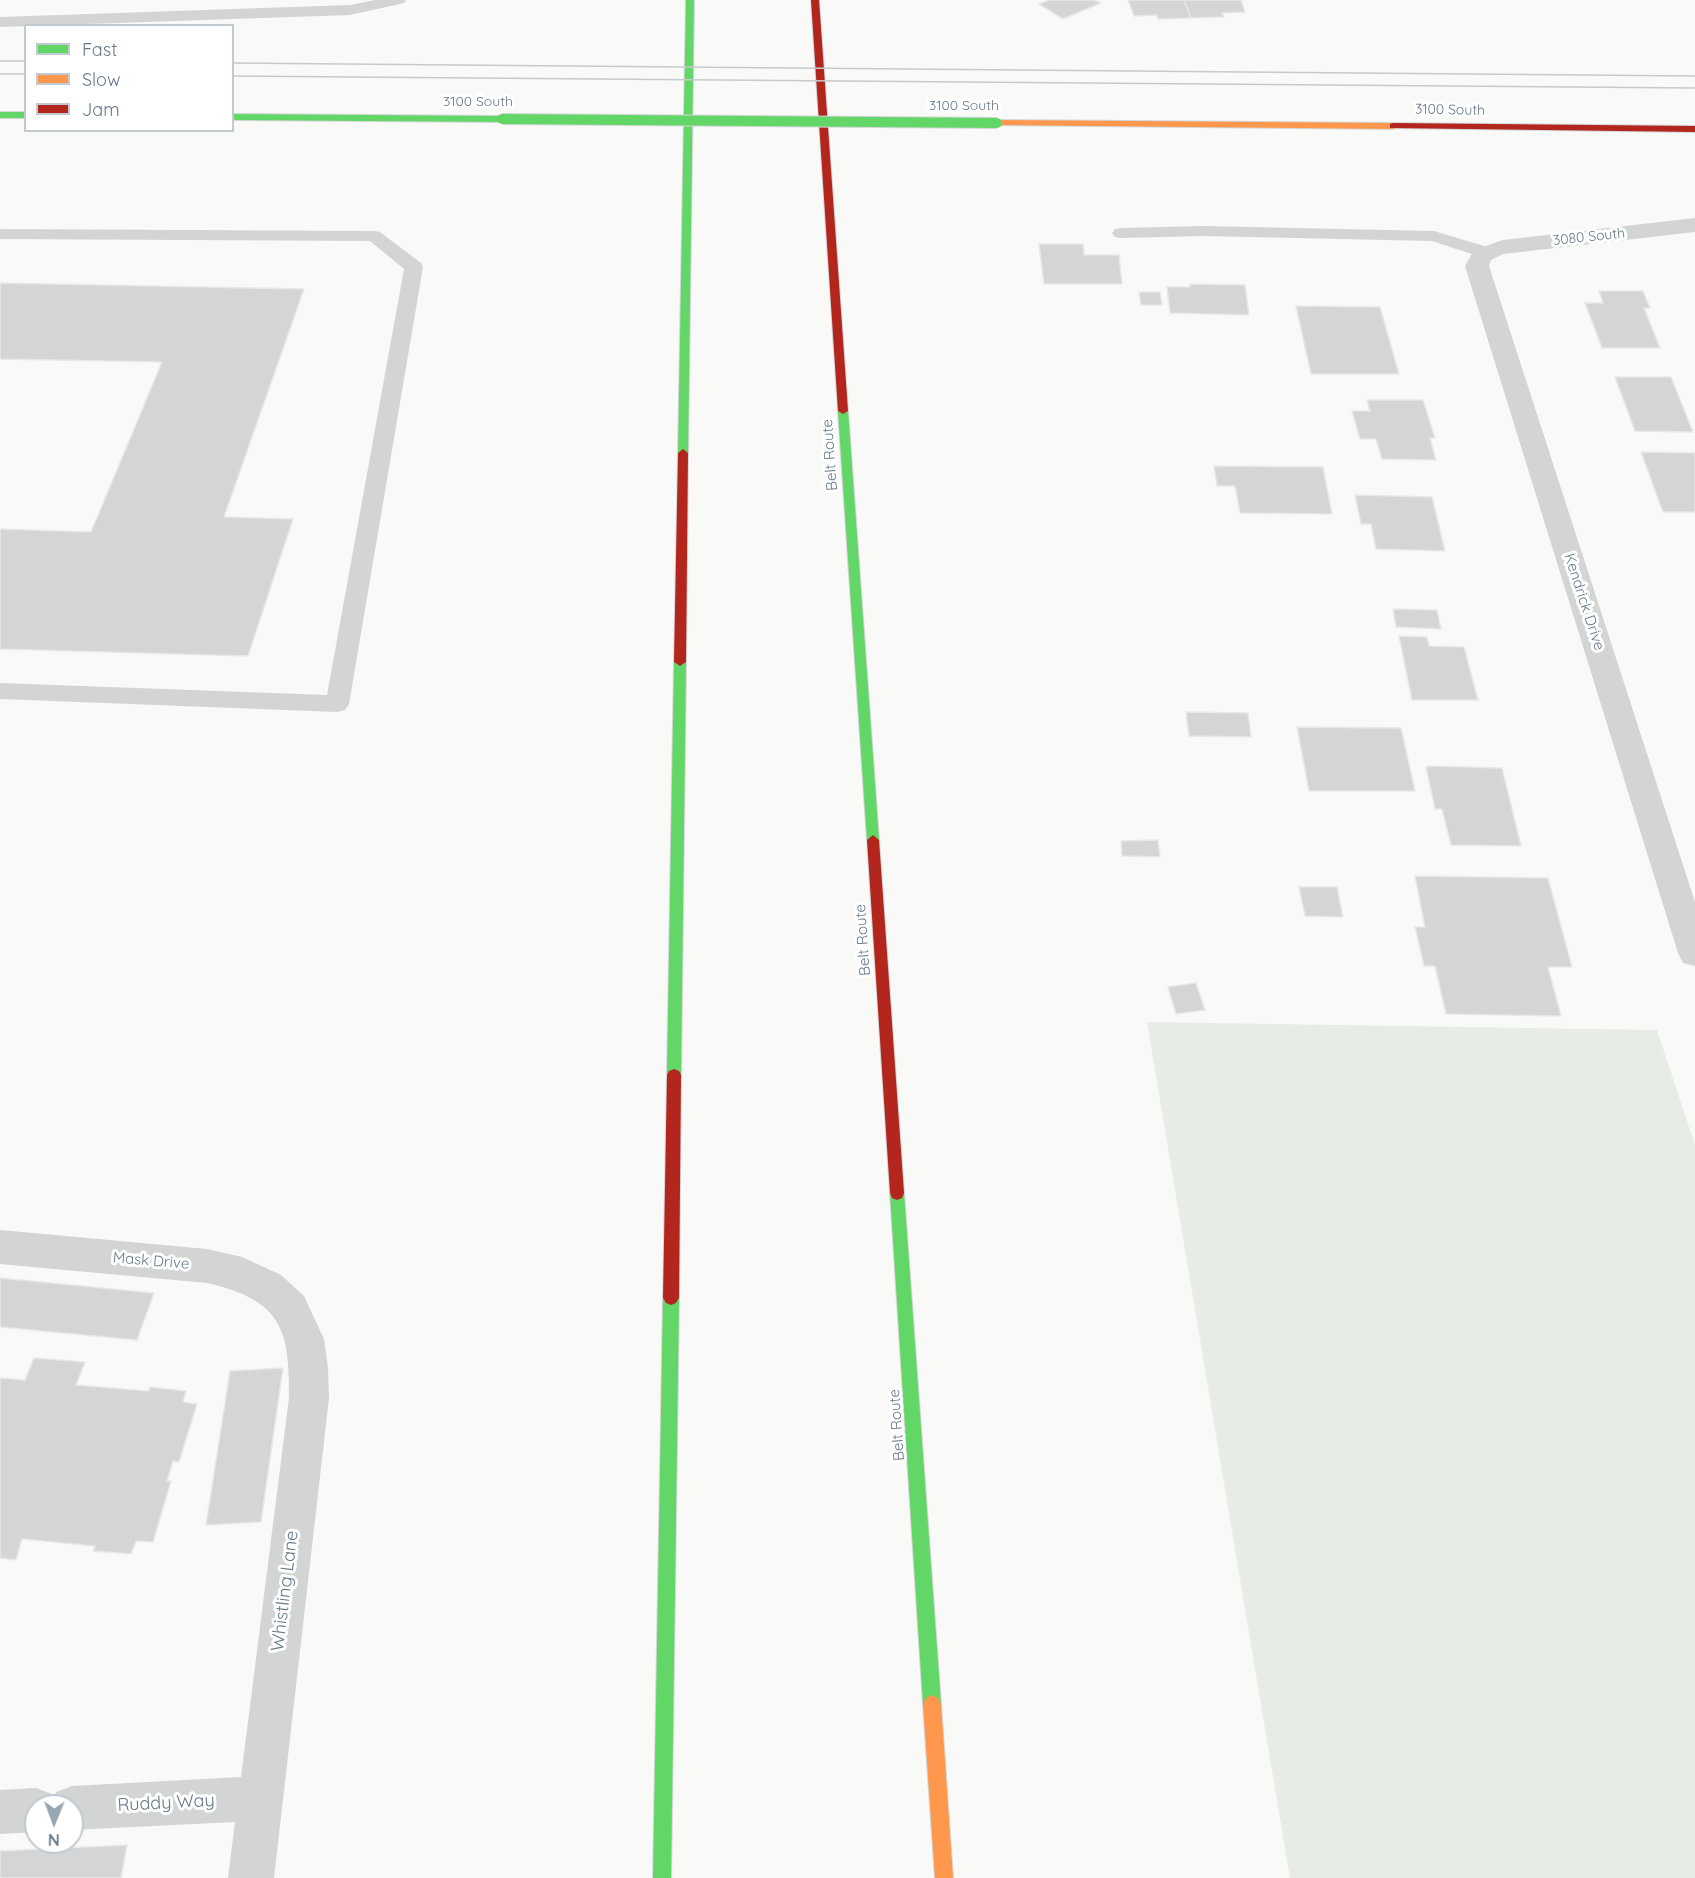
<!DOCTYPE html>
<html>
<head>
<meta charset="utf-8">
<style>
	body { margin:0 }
	#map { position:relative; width:1695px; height:1878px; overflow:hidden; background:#f9f9f8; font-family:Quicksand,sans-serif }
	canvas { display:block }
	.legend { position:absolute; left:24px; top:24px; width:210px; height:108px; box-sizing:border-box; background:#fff; border:2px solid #c1c9d1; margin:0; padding:8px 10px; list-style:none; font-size:18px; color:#65798b }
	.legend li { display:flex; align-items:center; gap:12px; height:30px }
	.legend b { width:30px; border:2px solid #c1c9d1 }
	.north { position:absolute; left:24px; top:1794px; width:60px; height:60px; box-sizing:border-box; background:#fff; border:2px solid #c1c9d1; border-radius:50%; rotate:181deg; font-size:16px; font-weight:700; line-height:24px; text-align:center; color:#65798b }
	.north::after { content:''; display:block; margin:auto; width:21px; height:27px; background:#99a6b1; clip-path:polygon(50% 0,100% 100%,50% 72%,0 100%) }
</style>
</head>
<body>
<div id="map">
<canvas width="1695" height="1878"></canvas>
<ul class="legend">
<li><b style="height:8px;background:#63d668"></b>Fast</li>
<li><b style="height:8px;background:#ff974d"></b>Slow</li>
<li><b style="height:8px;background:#b3261e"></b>Jam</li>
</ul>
<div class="north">N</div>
</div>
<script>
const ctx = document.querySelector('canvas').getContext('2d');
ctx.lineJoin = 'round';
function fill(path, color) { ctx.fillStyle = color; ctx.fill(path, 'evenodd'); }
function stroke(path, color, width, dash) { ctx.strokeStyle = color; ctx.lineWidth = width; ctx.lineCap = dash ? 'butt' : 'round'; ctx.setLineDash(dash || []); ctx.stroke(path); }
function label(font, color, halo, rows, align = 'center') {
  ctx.font = font + ' Quicksand,sans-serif'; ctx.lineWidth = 6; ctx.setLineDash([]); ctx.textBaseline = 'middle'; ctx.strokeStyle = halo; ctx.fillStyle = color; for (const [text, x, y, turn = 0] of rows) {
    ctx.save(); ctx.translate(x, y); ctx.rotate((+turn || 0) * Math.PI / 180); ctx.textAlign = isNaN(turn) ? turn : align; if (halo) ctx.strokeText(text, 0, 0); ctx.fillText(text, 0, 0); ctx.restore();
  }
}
const green = new Path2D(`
	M1147 1022 1657 1030 1695 1145V1878H1290Z`);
const building = new Path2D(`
	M1049 0H1095L1101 3 1063 19 1039 4Z
	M1128 0H1184L1191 18 1158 19 1157 15 1134 16Z
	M1184 0H1241L1245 12 1222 13 1224 17 1191 18Z
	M1039 244H1083L1084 255H1119L1122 284H1044Z
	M0 283 304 289 224 517 293 519 248 656 0 649V529L91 532 162 362 0 359Z
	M1190 284 1245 285 1249 315 1170 313 1167 287H1190Z
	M1599 291H1643L1650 308H1644L1660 348H1602L1585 303H1603Z
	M1139 292H1160L1162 305H1141Z
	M1296 306 1380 307 1399 374H1311Z
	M1615 377H1671L1693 432 1635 431Z
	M1367 400H1423L1435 438H1430L1436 460 1382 459 1376 439H1360L1352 411H1370Z
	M1641 452 1695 453V512H1663Z
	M1214 466 1323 467 1332 514 1240 513 1235 486H1217Z
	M1355 495 1432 497 1445 551 1376 549 1371 524H1361Z
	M1393 609 1437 610 1441 629 1396 627Z
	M1399 636 1427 637 1429 646 1464 647 1478 700H1412Z
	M1186 712 1248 713 1251 737 1189 736Z
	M1297 727 1401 728 1415 791H1309Z
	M1433 766 1502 768 1521 846 1451 845 1442 809H1435L1426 767Z
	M1158 840 1160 857 1122 856 1121 841Z
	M1415 876 1548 878 1572 967H1548L1561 1016 1446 1014 1435 966H1424L1415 927H1425Z
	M1299 887H1337L1343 917 1305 916Z
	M1196 983 1205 1010 1176 1014 1168 987Z
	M0 1278 154 1293 137 1340 0 1327Z
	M34 1358 85 1362 76 1385 149 1391 150 1387 186 1391 183 1402 197 1404 179 1462 173 1461 167 1481H171L153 1542 136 1541 131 1554 93 1551 95 1546 22 1539 16 1560 0 1558V1378L25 1380Z
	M283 1368 261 1522 206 1525 230 1371Z
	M127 1845 121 1878H0V1851Z`);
const lane = new Path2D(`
	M375 0H406L404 3 350 15 0 27V17L350 5Z
	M1203 226 1434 231 1491 248 1493 252 1491 256 1484 258 1432 241 1203 236 1121 238 1115 237 1112 233 1115 229 1121 228Z
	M0 229 374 231 380 232 421 263 423 267 349 704 345 710 337 712 0 699V683L327 695 404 269 370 241 0 239Z`);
const street = new Path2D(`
	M1695 218V232L1503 254 1491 260 1489 266 1695 902V966L1683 963 1678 953 1465 266 1474 250 1503 240Z
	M0 1230 207 1249 242 1257 281 1275 304 1296 324 1339 328 1368 329 1398 274 1878H228L235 1822 72 1830V1806H36V1832L0 1834V1790L36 1788 52 1794 54 1799 56 1792 72 1786 241 1777 289 1398C290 1327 280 1300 207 1283L0 1264Z`);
const fast = new Path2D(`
	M686 0H694L688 453 683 457 678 453Z
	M0 112H26V118H0Z
	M232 114 502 116 507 119 502 122 232 120Z
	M843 408 848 411 879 840 873 845 867 840 838 411Z
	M680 658 686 662 681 1075 679 1079 674 1081 669 1079 667 1075 674 662Z
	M897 1186 902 1188 904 1193 941 1704 938 1710 932 1713 926 1710 923 1704 890 1193 892 1188Z
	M671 1291 676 1293 679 1298 671 1878H653L663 1298 666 1293Z`);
const slow = new Path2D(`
	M997 120 1393 123 1398 126 1393 129 994 125 992 123Z
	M932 1695 938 1698 941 1704 953 1878H935L923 1704 926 1698Z`);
const jam = new Path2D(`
	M811 0H819L848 411 843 414 838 411Z
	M1393 123 1695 126V132L1390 128V124Z
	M683 449 688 453 686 662 680 666 674 662 678 453Z
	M873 835 879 840 904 1193 902 1198 897 1200 892 1198 890 1193 867 840Z
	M674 1069 679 1071 681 1075 679 1298 676 1303 671 1305 666 1303 663 1298 667 1075 669 1071Z`);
const tram = new Path2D(`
	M0 61H26
	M232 63 1695 76
	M0 74H26
	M232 76 1695 88`);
const fastBridge = new Path2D(`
	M502 119 997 123`);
const farStreetnames = [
	["3100 South",478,102],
	["3100 South",964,106],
	["3100 South",1450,110,1],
	["3080 South",1589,237,-6]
];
const streetNames = [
	["Belt Route",830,455,-94],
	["Kendrick Drive",1584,602,72],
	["Belt Route",863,940,-94],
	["Mask Drive",151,1261,5],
	["Belt Route",897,1425,-94]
];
const nearStreetnames = [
	["Whistling Lane",285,1591,-83],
	["Ruddy Way",166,1803,-3]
];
fill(green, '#e8ece6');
fill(building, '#d4d5d6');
stroke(building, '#e8e8e8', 1.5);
stroke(fast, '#d4d6d7', 2);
stroke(slow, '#d4d6d7', 2);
stroke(jam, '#d4d6d7', 2);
fill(lane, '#d3d4d4');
fill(street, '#d3d4d4');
fill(fast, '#63d668');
fill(slow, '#ff974d');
fill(jam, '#b3261e');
stroke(tram, '#c7c9ca', 1.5);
stroke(fastBridge, '#d4d6d7', 12, []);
stroke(fastBridge, '#63d668', 10);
label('14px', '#65798b', '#fff', farStreetnames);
label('15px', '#65798b', '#fff', streetNames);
label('18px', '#65798b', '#fff', nearStreetnames);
</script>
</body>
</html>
